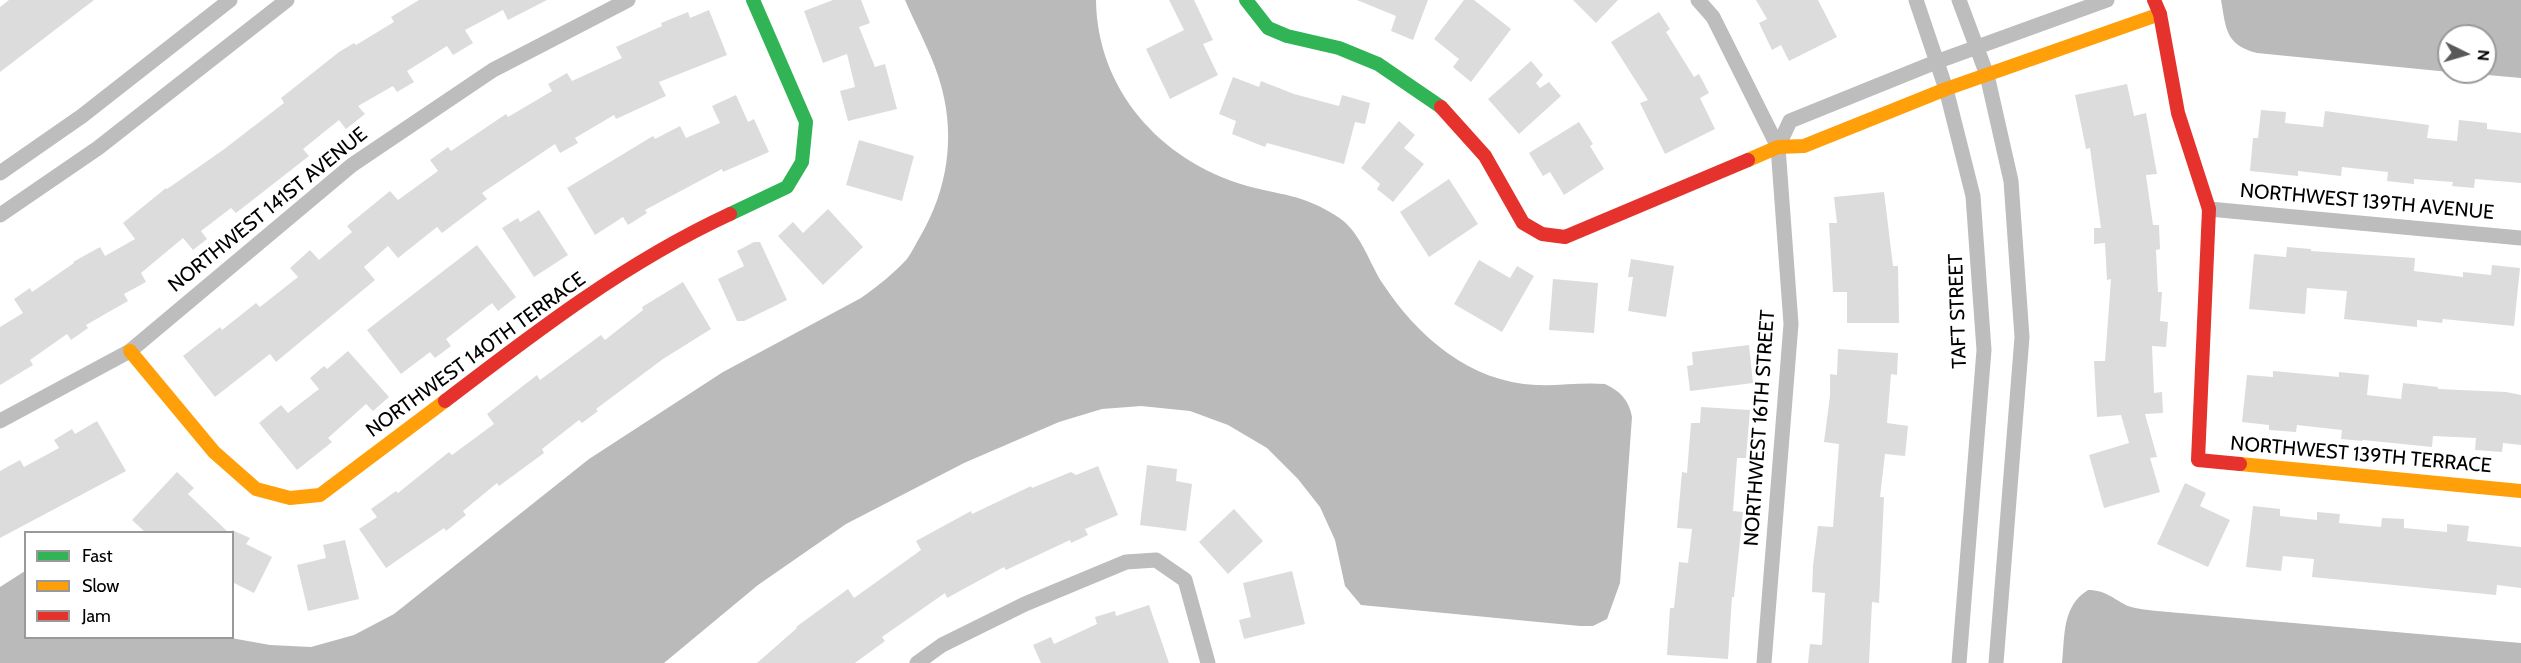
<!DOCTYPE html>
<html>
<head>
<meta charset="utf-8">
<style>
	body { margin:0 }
	#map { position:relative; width:2521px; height:663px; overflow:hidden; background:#fff; font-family:Cabin,sans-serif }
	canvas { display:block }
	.legend { position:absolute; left:24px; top:531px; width:210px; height:108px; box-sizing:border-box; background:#fff; border:2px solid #999; margin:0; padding:8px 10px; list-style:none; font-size:18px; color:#000 }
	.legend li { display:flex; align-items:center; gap:12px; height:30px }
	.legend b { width:30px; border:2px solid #999 }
	.north { position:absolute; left:2437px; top:24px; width:60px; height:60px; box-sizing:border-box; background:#fff; border:2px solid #999; border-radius:50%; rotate:95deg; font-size:16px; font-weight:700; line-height:24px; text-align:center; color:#000 }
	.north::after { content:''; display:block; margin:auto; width:21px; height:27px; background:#595959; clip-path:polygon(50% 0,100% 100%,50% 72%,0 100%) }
</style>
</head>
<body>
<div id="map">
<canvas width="2521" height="663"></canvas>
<ul class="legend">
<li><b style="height:8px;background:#30b455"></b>Fast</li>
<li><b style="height:8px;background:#ff9f0a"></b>Slow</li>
<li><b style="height:8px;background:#e5322d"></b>Jam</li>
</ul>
<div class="north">N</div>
</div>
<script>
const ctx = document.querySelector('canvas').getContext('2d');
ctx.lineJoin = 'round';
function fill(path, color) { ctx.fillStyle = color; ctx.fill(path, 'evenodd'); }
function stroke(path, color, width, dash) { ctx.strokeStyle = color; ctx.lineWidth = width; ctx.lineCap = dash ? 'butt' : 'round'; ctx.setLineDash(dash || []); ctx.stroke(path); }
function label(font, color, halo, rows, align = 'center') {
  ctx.font = font + ' Cabin,sans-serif'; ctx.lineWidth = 5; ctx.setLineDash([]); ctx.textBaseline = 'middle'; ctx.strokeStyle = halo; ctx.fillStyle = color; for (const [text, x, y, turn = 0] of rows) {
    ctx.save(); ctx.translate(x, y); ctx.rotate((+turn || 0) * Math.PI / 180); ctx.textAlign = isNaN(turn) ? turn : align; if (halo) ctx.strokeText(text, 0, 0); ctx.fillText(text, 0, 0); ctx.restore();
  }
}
const water = new Path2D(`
	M905 0H1096C1097 89 1160 160 1244 185 1282 196 1301 193 1338 217 1361 232 1369 263 1383 284 1418 337 1470 382 1536 385 1559 386 1582 382 1605 384 1620 391 1629 400 1632 417L1620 583 1607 619 1593 626H1580L1361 605 1345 586 1335 540 1320 507 1298 479 1267 448 1228 425 1190 411 1141 406 1102 409 1059 422 964 463 846 524 758 585 664 663H0V587L25 571 26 638H231L270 645 311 647 354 635 394 614 589 459 723 372 861 298C878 286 893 274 907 259 912 252 916 243 921 235 947 190 955 139 942 89 935 60 917 28 905 0Z
	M2221 0H2521V78L2454 72H2485V36H2449V72L2257 53C2225 45 2226 28 2221 0Z
	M2088 590C2106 590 2113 599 2128 606 2137 609 2148 610 2157 611L2521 643V663H2062C2065 635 2062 606 2088 590Z`);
const building = new Path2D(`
	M9 0H94L0 72V7Z
	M419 0H547L508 20 503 10 465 30 473 43 453 55 447 46 407 71 414 82 397 92 393 86 358 106 365 114 346 129 339 120 303 149 309 156 236 213 231 208 201 231 207 239 193 250 183 238 141 273 146 282 124 294 128 301 86 325 88 328 71 340 67 334 30 360 33 365 0 385V327L23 313 14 299 30 288 32 292 74 263 73 262 100 247 105 256 135 239 123 223 166 188 167 189 223 150 284 103 281 98 339 52 354 43 356 45 394 22 391 17Z
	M833 0H861L870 23 859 27 875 67 885 64 897 109 848 121 840 91 855 87 847 54 823 63 804 11Z
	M1169 0H1194L1213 40 1203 44 1218 75 1170 99 1146 49 1184 30Z
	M1357 0H1428L1413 40 1391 31 1396 16Z
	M1464 0H1474L1511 29 1471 82 1453 67 1459 59 1434 39Z
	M1573 0H1618L1596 23Z
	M1756 0H1818L1837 37 1789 61 1781 45 1772 50 1759 23 1767 19Z
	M709 10 727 55 659 82 666 96 616 119 614 115 575 138 578 143 560 153 555 144 482 193 487 199 442 233 437 227 398 258 388 246 364 267 375 280 276 362 270 354 215 397 183 356 220 327 222 330 256 303 260 307 298 277 290 268 310 250 319 260 352 232 347 226 390 191 398 200 438 171 430 160 448 147 451 151 506 114 508 117 552 91 548 84 567 73 572 81 622 58 616 47 662 26 661 23 688 12 690 18Z
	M1659 12 1670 29 1666 32 1694 77 1699 74 1709 93 1700 98 1715 129 1665 154 1640 103 1648 100 1611 42Z
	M1531 61 1543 75 1536 83 1540 88 1549 82 1561 96 1519 134 1488 99Z
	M1233 77 1259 87 1261 81 1294 94 1339 106 1342 95 1370 103 1365 124 1355 122 1344 164 1267 143 1265 147 1232 134 1236 121 1219 114Z
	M2127 84 2134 116 2146 113 2157 174 2146 175 2153 225H2159L2160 249 2156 250 2158 292H2162L2160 321 2168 322 2166 347 2152 346 2154 393 2162 392 2163 413 2145 414 2157 457 2150 458 2160 492 2104 508 2089 455 2129 443 2121 415 2097 417 2094 361H2105L2111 279 2107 280 2105 243 2094 244V228H2101L2090 148 2086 149 2075 95Z
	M736 95 748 122 754 119 769 152 723 172 722 169 645 210 647 213 628 225 623 217 595 235 567 188 653 136 655 139 680 126 686 138 720 123 712 106Z
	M2261 110 2286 112 2285 123 2323 127 2325 111 2429 125 2427 138 2457 141 2459 120 2487 123V129L2521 133V183L2475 179 2474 188 2452 186 2453 182 2414 179V184L2387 181 2388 172 2342 167 2341 176 2298 171V176L2250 171 2253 138H2258Z
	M1399 121 1415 135 1404 148 1424 164 1393 202 1377 189 1380 184 1361 168Z
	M1579 122 1593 144 1590 146 1604 169 1564 195 1550 172 1543 176 1529 153Z
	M859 140 914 156 902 201 846 185Z
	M1449 179 1478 224 1429 257 1400 212Z
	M1884 192 1893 266H1898L1899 323H1847V292H1833L1829 223H1837L1834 197Z
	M828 209 863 247 823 285 778 236 793 222 803 233Z
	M539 210 568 255 534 277 502 228 518 218 520 222Z
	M754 242H760L787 300 744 321H737L718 279 744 266 737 251Z
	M477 245 516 297 498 311 492 303 446 339 451 346 435 358 430 352 401 374 367 330Z
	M2287 247 2311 249V251L2415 258 2414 271 2463 277V272L2491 275 2492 265 2520 268 2514 326 2443 319 2442 323 2417 320V327L2344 319 2347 291 2307 288 2305 314 2249 309 2254 254 2286 257Z
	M1631 259 1674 266 1666 317 1628 311 1633 277H1628Z
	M1479 260 1510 278 1517 266 1534 276 1502 332 1454 304Z
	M1553 279 1598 283 1594 333 1549 330Z
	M683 282 711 329 663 359 596 409 598 411 582 423 579 420 542 449 544 453 499 486 497 483 463 511 466 515 446 531 444 528 386 568 359 529 377 517 371 509 396 491 398 493 449 452 452 455 494 424 487 414 537 375 540 380 601 335 605 340 643 310 642 307Z
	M1749 345 1753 383 1690 391 1687 366 1693 365 1692 352Z
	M1838 349 1898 353 1897 375 1891 374 1887 423 1908 426 1905 456 1885 454 1880 497H1884L1879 603 1872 602 1869 663H1808L1810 644 1822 645 1825 593 1812 592 1813 566 1818 526 1833 527 1839 444 1824 442 1830 396V374L1837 375Z
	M348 351 389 397 373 411 366 404 328 438 332 442 297 470 259 423 281 405 288 413 319 389 310 378 324 366 327 369Z
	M2273 371 2339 377V372L2369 375 2367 395 2401 399 2403 383 2438 387V389L2506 392 2521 395V445L2503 443 2502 452 2475 450 2476 438 2433 436 2432 447 2363 440 2362 441 2341 439 2342 430 2297 425 2296 432 2269 430V425L2242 422 2247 375 2273 377Z
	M1701 407 1750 410 1746 458H1737L1733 511 1743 512 1734 597H1732L1728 659 1667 655 1670 608H1674L1679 562 1688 563 1692 529 1677 528 1682 472 1687 473 1691 423H1700Z
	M97 421 126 471 0 538V471L20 460 24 467 59 448 54 440 72 429 75 434Z
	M1147 465 1177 469 1176 481 1192 484 1186 531 1140 525Z
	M1098 466 1118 515 1085 529 1088 535 1071 543 1070 540 1006 570 1004 567 947 598 945 593 882 637 885 641 855 663H757L797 628 796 627 848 589 854 598 921 550 916 541 971 511 972 514 1031 486 1032 488 1071 472 1076 475Z
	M177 472 194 488 188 494 228 532H145L132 520Z
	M2185 483 2206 493 2200 506 2230 520 2208 567 2157 544Z
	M2253 506 2280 509V516L2317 520V512L2340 514 2339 523 2381 527 2382 518 2404 519V528L2447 532V524L2469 526 2467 541 2521 547V588L2497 585 2496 595 2312 577 2314 559 2283 556 2281 571 2246 567Z
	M1234 509 1263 541 1228 574 1199 542Z
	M232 530 250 538 246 544 272 557 254 593 232 582Z
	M345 540 359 599 308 611 297 565 326 558 323 545Z
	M1292 571 1305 624 1244 639 1239 620 1251 617 1243 583Z
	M1149 605 1169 663H1041L1033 645 1051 637 1054 644 1097 624 1095 617 1115 611 1116 616Z`);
const street = new Path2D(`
	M1698 0 1713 17 1778 147 1791 324 1764 663
	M1916 0 1946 89 1973 196 1984 350 1959 663
	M1959 0 1987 75 2011 181 2022 337 1996 663
	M1778 147 1790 121 1936 62 2107 0
	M0 173 82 116 230 0
	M2209 209 2521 238
	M0 215 98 148 287 0
	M0 421 130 351 352 165 493 70 628 0
	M917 663 942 645 1025 604 1126 562 1156 560 1185 580 1208 663`);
const fast = new Path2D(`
	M1246 0 1268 28 1287 36 1339 48 1378 64 1441 107
	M730 214 787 187 802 162 806 122 753 0`);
const slow = new Path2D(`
	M1748 160 1778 147 1804 146 1946 89 2160 14
	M130 351 214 452 256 489 290 498 320 495 445 401
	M2240 464 2521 491`);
const jam = new Path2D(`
	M2154 0 2160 14 2178 113 2209 209 2198 460 2240 464
	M1441 107 1485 156 1523 223 1542 234 1565 237 1748 160
	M445 401C535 332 626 262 730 214`);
const streetNames = [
	["NORTHWEST 139TH AVENUE",2367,202,5],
	["NORTHWEST 141ST AVENUE",268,210,-39],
	["TAFT STREET",1958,311,-92],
	["NORTHWEST 140TH TERRACE",476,355,-36],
	["NORTHWEST 16TH STREET",1760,428,-86],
	["NORTHWEST 139TH TERRACE",2361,455,5]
];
fill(water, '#bababa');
fill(building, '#dcdcdc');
stroke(street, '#bdbdbd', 15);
stroke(fast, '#30b455', 14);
stroke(slow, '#ff9f0a', 14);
stroke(jam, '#e5322d', 14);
label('20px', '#000', '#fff', streetNames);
</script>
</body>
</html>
